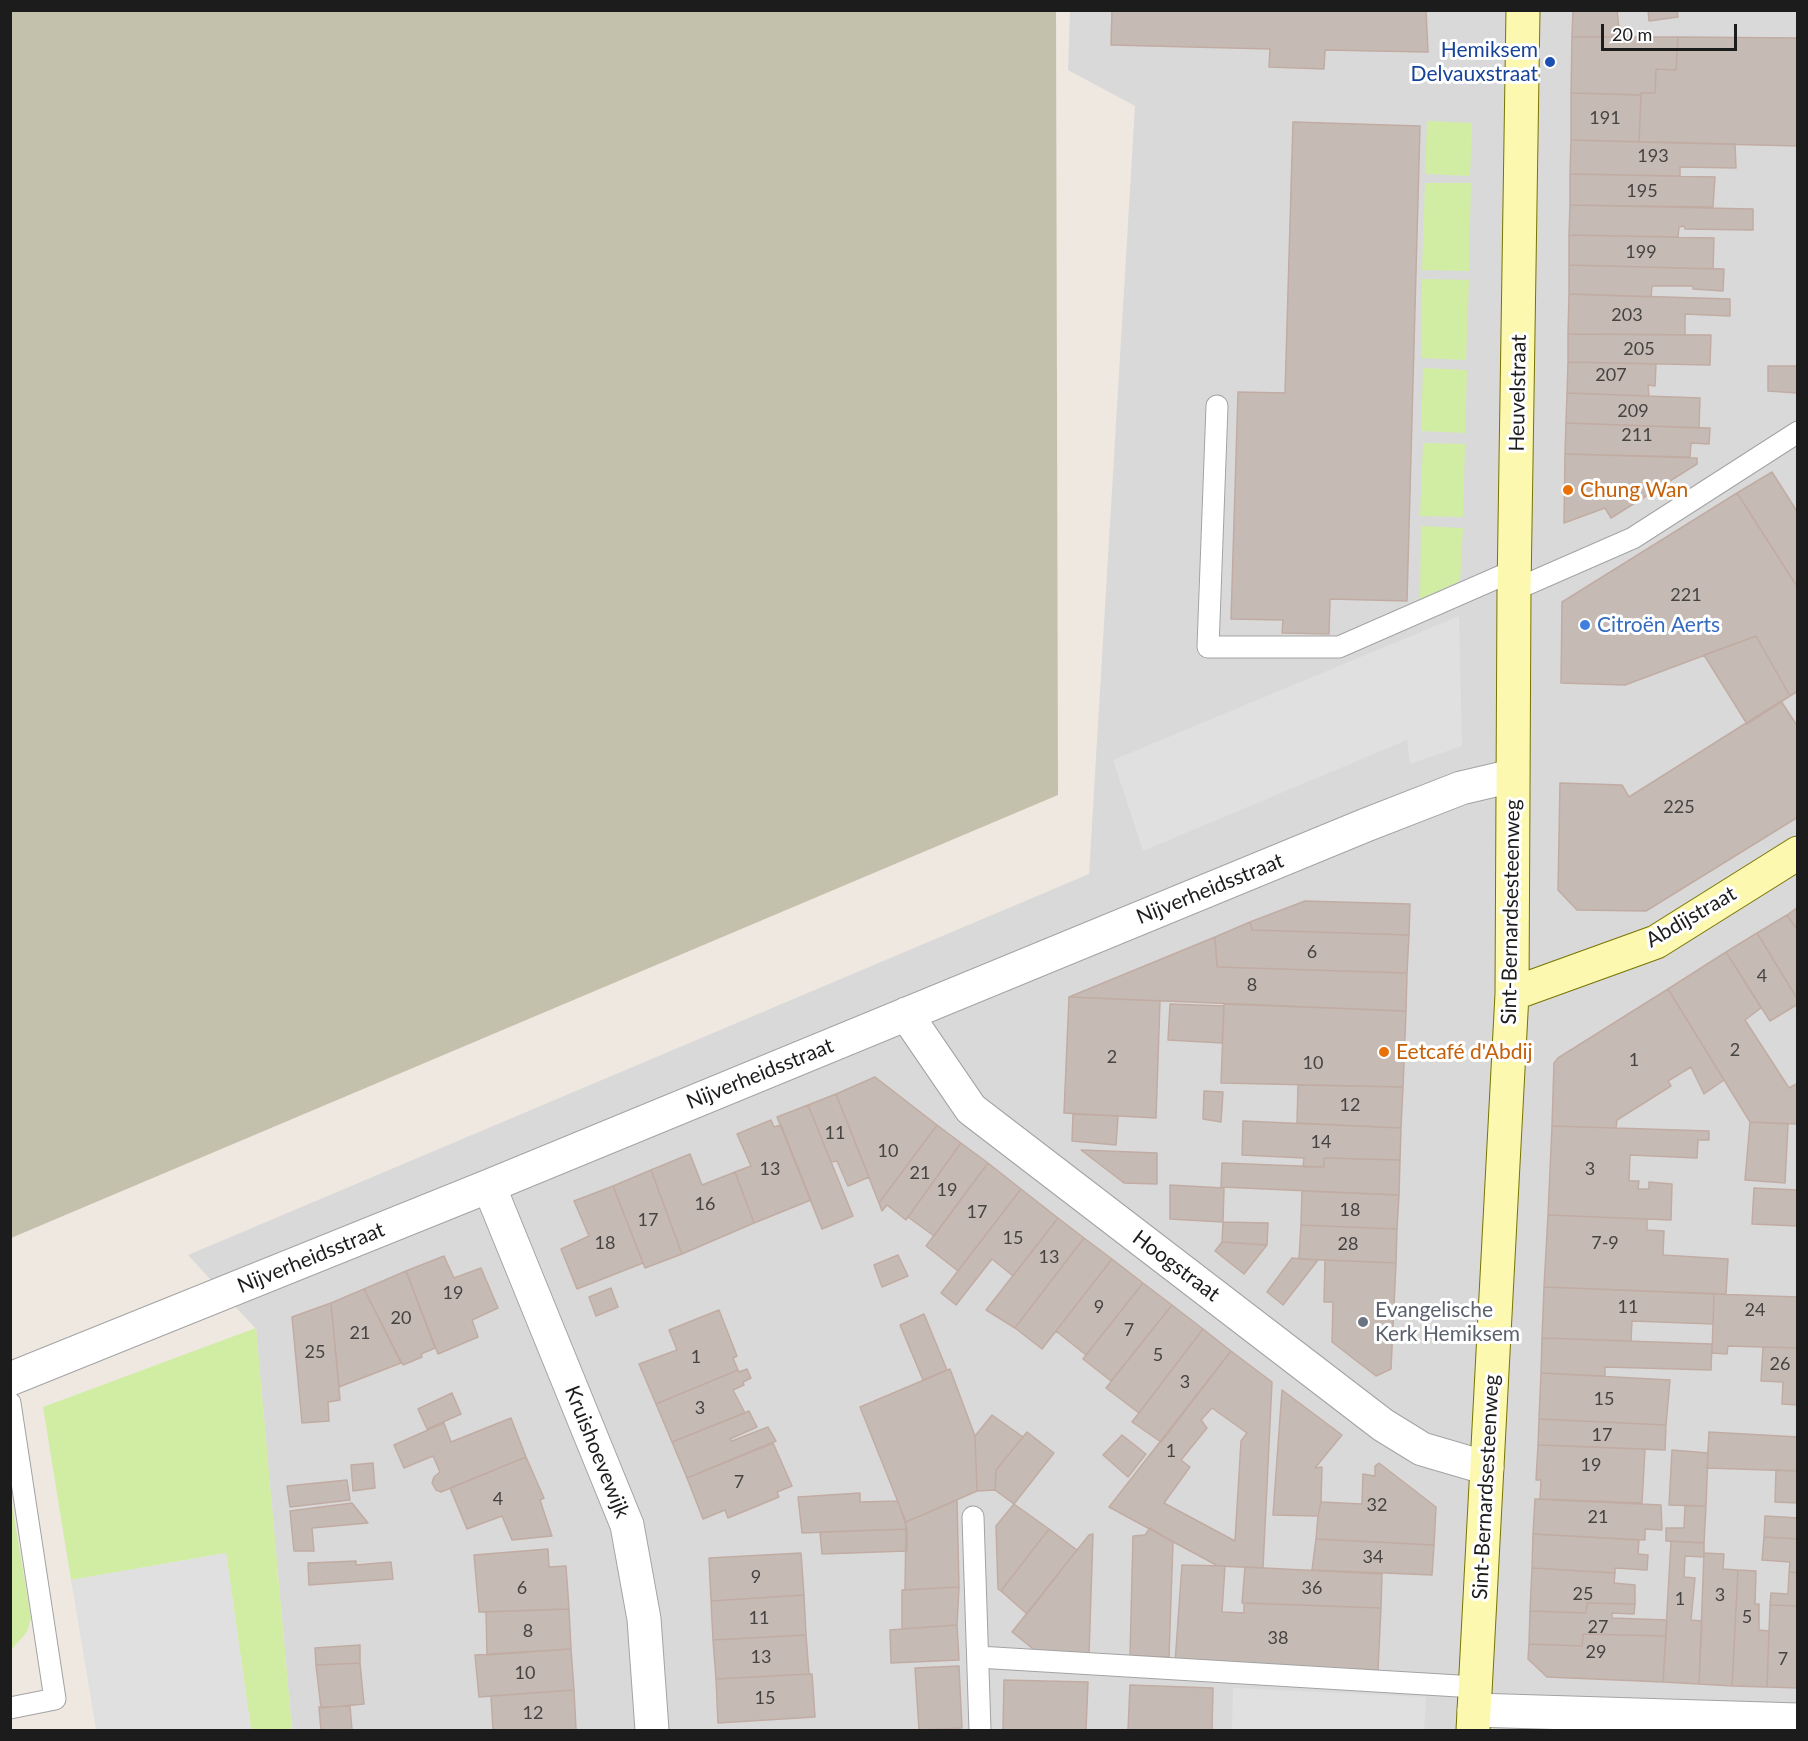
<!DOCTYPE html>
<html>
<head>
<meta charset="utf-8">
<style>
	body { margin:0 }
	#map { position:relative; width:1808px; height:1741px; overflow:hidden; background:#eee8e1; font-family:Lato,sans-serif }
	canvas { display:block }
	.frame { position:absolute; inset:0; border:12px solid #1c1c1c; pointer-events:none }
	.scale { position:absolute; left:1601px; top:24px; width:136px; height:27px; box-sizing:border-box; border:3px solid #1c1c1c; border-top:0; padding-left:8px; font-size:18px; line-height:21px; white-space:nowrap; color:#1c1c1c; -webkit-text-stroke:4px #fff; paint-order:stroke }
</style>
</head>
<body>
<div id="map">
<canvas width="1808" height="1741"></canvas>
<div class="frame"></div>
<div class="scale">20 m</div>
</div>
<script>
const ctx = document.querySelector('canvas').getContext('2d');
ctx.lineJoin = 'round';
function fill(path, color) { ctx.fillStyle = color; ctx.fill(path, 'evenodd'); }
function stroke(path, color, width, dash) { ctx.strokeStyle = color; ctx.lineWidth = width; ctx.lineCap = dash ? 'butt' : 'round'; ctx.setLineDash(dash || []); ctx.stroke(path); }
function label(font, color, halo, rows, align = 'center') {
  ctx.font = font + ' Lato,sans-serif'; ctx.lineWidth = 6; ctx.setLineDash([]); ctx.textBaseline = 'middle'; ctx.strokeStyle = halo; ctx.fillStyle = color; for (const [text, x, y, turn = 0] of rows) {
    ctx.save(); ctx.translate(x, y); ctx.rotate((+turn || 0) * Math.PI / 180); ctx.textAlign = isNaN(turn) ? turn : align; if (halo) ctx.strokeText(text, 0, 0); ctx.fillText(text, 0, 0); ctx.restore();
  }
}
const residential = new Path2D(`
	M1070 11H1797V1730H292L256 1329 188 1255 1089 874 1135 106 1068 70Z`);
const construction = new Path2D(`
	M11 10 1056 11 1058 795 11 1238Z`);
const grass = new Path2D(`
	M1427 121 1472 123 1470 176 1425 174Z
	M1425 183H1471L1469 271 1422 270Z
	M1422 279 1469 280 1466 360 1421 358Z
	M1423 368 1467 370 1465 433 1421 431Z
	M1423 443 1465 444 1463 517 1420 516Z
	M1421 526 1463 528 1460 581 1420 599Z
	M256 1328 292 1730H251L226 1553 71 1580 43 1407Z
	M11 1499 31 1618 27 1632 11 1650Z`);
const parking = new Path2D(`
	M1459 616 1462 746 1410 764 1407 740 1143 851 1113 760Z
	M226 1553 251 1730H96L71 1580Z
	M1233 1688 1426 1697 1424 1730H1232Z`);
const building = new Path2D(`
	M1112 10H1426L1428 52 1325 50 1324 69 1269 67 1270 49 1111 45Z
	M1573 10H1617L1620 37H1572Z
	M1648 10H1677L1678 17 1649 21Z
	M1572 37H1678L1676 70 1656 69 1655 93H1641V95L1571 93Z
	M1678 37 1798 38V146L1639 142 1641 93H1655L1656 69 1676 70Z
	M1571 93 1641 95 1639 142 1571 140Z
	M1293 122 1420 126 1407 601 1330 599 1329 634 1282 633 1283 620 1231 619 1238 392 1285 393Z
	M1571 140 1735 144 1736 168 1680 167V176L1570 174Z
	M1570 174 1715 177 1713 207 1570 205Z
	M1570 205 1753 209V230L1685 229 1684 226 1679 227 1678 237 1569 235Z
	M1569 235 1714 238 1713 269 1569 265Z
	M1569 265 1724 269 1723 291 1693 289V286H1652L1651 297 1569 294Z
	M1569 294 1730 299V316L1685 314V335L1568 334Z
	M1568 334 1711 335 1710 365 1568 362Z
	M1568 362 1656 364 1655 386 1648 385 1649 396 1567 393Z
	M1768 366H1798V393L1768 391Z
	M1567 393 1700 398 1699 428 1566 423Z
	M1566 423 1710 428 1709 444 1691 443 1690 457 1565 454Z
	M1565 454 1697 458V464L1611 518 1605 508 1564 523Z
	M1772 472 1798 513V588L1737 493Z
	M1737 493 1798 588V691L1790 696 1756 636 1625 685 1561 683 1562 602Z
	M1756 636 1790 696 1747 724 1704 655Z
	M1781 701 1798 727V817L1646 911 1577 910 1558 890 1560 783 1622 785 1629 797Z
	M1305 901 1410 904 1409 935 1252 930 1250 922Z
	M1798 907V931L1787 915Z
	M1787 915 1798 931V1000L1757 933Z
	M1250 922 1252 930 1409 935 1407 973 1217 967 1215 937Z
	M1757 933 1798 1000V1004L1770 1021 1726 952Z
	M1215 937 1217 967 1407 973 1406 1011 1069 997Z
	M1726 952 1761 1008 1745 1020 1789 1088 1798 1083V1124L1750 1122 1668 989Z
	M1668 989 1724 1080 1704 1094 1691 1067 1668 1081 1671 1086 1617 1120 1616 1128 1552 1126 1554 1063 1558 1058Z
	M1069 997 1160 1001 1156 1118 1064 1113Z
	M1170 1004 1224 1006 1222 1043 1168 1040Z
	M1224 1004 1406 1011 1403 1087 1221 1083Z
	M875 1077 937 1125 879 1203 836 1094Z
	M1298 1085 1403 1087 1401 1128 1297 1123Z
	M1204 1091 1223 1092 1221 1122 1203 1119Z
	M836 1094 869 1177 848 1186 837 1161 831 1162 808 1105Z
	M808 1105 853 1216 822 1229 777 1117Z
	M1073 1114 1118 1116 1116 1145 1072 1141Z
	M771 1120 774 1127 781 1125 811 1200 754 1223 735 1172 751 1166 737 1134Z
	M1243 1121 1401 1128 1400 1160 1324 1158V1167H1303L1304 1158 1242 1155Z
	M1750 1122 1788 1124 1785 1183 1745 1180Z
	M937 1125 961 1143 906 1220 887 1205 882 1211 879 1203Z
	M1552 1126 1616 1128 1709 1131V1140H1698L1697 1158 1630 1155 1629 1181H1639L1638 1189H1649V1182L1672 1184 1671 1220 1548 1215Z
	M961 1143 988 1163 934 1236 908 1217Z
	M1081 1150 1157 1153V1184L1124 1183Z
	M690 1154 702 1185 735 1172 754 1223 682 1254 651 1170Z
	M1324 1158 1400 1160 1399 1195 1221 1187 1222 1163 1324 1167Z
	M988 1163 1021 1189 958 1271 926 1246Z
	M651 1170 682 1254 645 1268 613 1186Z
	M1170 1185 1224 1188 1223 1222 1170 1219Z
	M613 1186 643 1263 577 1289 561 1249 589 1236 574 1201Z
	M1754 1188 1798 1190V1226L1752 1224Z
	M1021 1189 1058 1218 1013 1276 992 1259 956 1305 941 1293Z
	M1302 1191 1399 1195 1397 1229 1301 1225Z
	M1548 1215 1647 1219V1230L1664 1231 1663 1255 1728 1259 1726 1294 1544 1287Z
	M1058 1218 1084 1238 1015 1328 986 1310Z
	M1223 1222 1268 1223 1267 1245 1222 1242Z
	M1301 1225 1397 1229 1396 1263 1299 1259Z
	M1084 1238 1112 1259 1042 1349 1015 1328Z
	M1222 1242 1267 1245 1244 1274 1215 1251Z
	M898 1255 908 1276 882 1287 874 1265Z
	M444 1256 454 1278 481 1268 498 1308 472 1320 478 1337 438 1354 406 1271Z
	M1292 1258 1318 1260 1283 1305 1267 1292Z
	M1112 1259 1143 1283 1086 1355 1056 1331Z
	M1325 1260 1396 1263 1391 1369 1376 1376 1332 1342 1333 1302H1324Z
	M406 1271 435 1348 421 1354 422 1357 403 1365 364 1289Z
	M1143 1283 1172 1305 1111 1381 1083 1359Z
	M1544 1287 1714 1294 1713 1324 1632 1321 1631 1341 1542 1338Z
	M611 1288 618 1307 596 1316 589 1297Z
	M364 1289 401 1363 339 1387 331 1303Z
	M1714 1294 1798 1297V1348L1728 1346 1727 1354 1712 1353Z
	M331 1303 340 1400 328 1402 329 1421 302 1423 292 1317Z
	M1172 1305 1203 1329 1139 1413 1106 1388Z
	M719 1310 737 1356 733 1358 738 1370 656 1404 639 1364 677 1350 669 1330Z
	M924 1314 947 1370 923 1380 900 1325Z
	M1203 1329 1231 1351 1161 1442 1132 1422Z
	M1542 1338 1712 1344 1711 1370 1605 1367V1376L1541 1373Z
	M1763 1347 1798 1348V1405L1782 1404 1783 1382 1761 1381Z
	M1231 1351 1272 1382 1263 1568 1218 1566 1109 1507ZM1212 1408 1247 1433 1241 1441 1235 1541 1164 1503 1190 1467 1181 1460 1207 1428 1201 1420Z
	M747 1369 751 1378 743 1382 744 1385 733 1390 745 1413 672 1442 656 1404 738 1370 739 1372Z
	M950 1369 975 1436 977 1491 906 1522 860 1407Z
	M1541 1373 1670 1380 1666 1425 1539 1419Z
	M1282 1390 1342 1435 1315 1468 1322 1467 1321 1502 1318 1516 1273 1515Z
	M452 1393 461 1414 427 1429 418 1409Z
	M749 1411 757 1427 730 1439 732 1441 768 1427 776 1441 687 1478 672 1442Z
	M992 1415 1023 1437 996 1470 995 1490 977 1491 975 1436Z
	M511 1418 526 1457 441 1492 436 1490 432 1483 434 1477 440 1472 433 1456 404 1468 394 1445 444 1423 451 1442Z
	M1539 1419 1666 1425 1665 1450 1538 1445Z
	M1027 1432 1054 1453 1014 1504 995 1490 996 1470Z
	M1709 1432 1798 1437V1471L1707 1468Z
	M1122 1435 1146 1454 1128 1477 1103 1455Z
	M773 1443 792 1486 777 1492 779 1497 728 1518 725 1510 703 1519 687 1478Z
	M1538 1445 1645 1449 1642 1503 1540 1499 1541 1480H1536Z
	M1672 1450 1708 1453 1706 1506 1669 1505Z
	M526 1457 544 1498 540 1500 552 1536 512 1540 502 1516 467 1529 450 1488Z
	M373 1463 375 1488 353 1491 351 1465Z
	M1379 1463 1436 1507 1434 1545 1316 1539 1318 1516 1321 1502 1362 1504 1363 1474 1375 1476V1466Z
	M1776 1470 1798 1471V1503L1775 1502Z
	M347 1480 350 1500 290 1507 287 1486Z
	M860 1493V1502L898 1501 907 1529 802 1533 798 1497Z
	M1535 1499 1661 1505 1662 1530 1645 1529V1540L1533 1534Z
	M957 1500 959 1587 905 1590 906 1522Z
	M352 1503 368 1523 312 1528 314 1551H294L290 1511Z
	M1014 1504 1049 1529 1001 1591 998 1589 996 1526Z
	M1685 1506H1706L1704 1543 1666 1541V1528H1684Z
	M1765 1516 1798 1518V1539L1764 1537Z
	M1150 1528 1173 1542 1169 1657 1130 1656 1133 1536 1145 1535Z
	M907 1529V1551L822 1554 820 1532Z
	M1049 1529 1077 1550 1027 1614 1001 1591Z
	M1093 1534 1089 1654 1037 1652 1012 1632 1089 1535Z
	M1533 1534 1639 1540 1638 1554 1648 1555 1647 1570 1615 1568V1573L1532 1568Z
	M1764 1537 1798 1539V1573L1789 1572 1790 1562 1762 1560Z
	M1316 1539 1434 1545 1432 1575 1312 1570Z
	M1671 1541 1704 1543V1557L1685 1556 1684 1577 1695 1578 1691 1620 1702 1621 1699 1684 1663 1682Z
	M548 1549 549 1567 566 1566 569 1609 479 1612 474 1555Z
	M801 1553 804 1595 711 1601 709 1558Z
	M1704 1553 1724 1554 1723 1569 1738 1570 1732 1686 1699 1684Z
	M356 1561V1565L391 1562 393 1579 309 1585 308 1563Z
	M1182 1565 1225 1566 1222 1612 1244 1613V1603L1381 1608 1378 1670 1175 1663Z
	M1245 1567 1382 1574 1381 1608 1242 1603Z
	M1532 1568 1615 1573 1614 1583 1635 1585V1604L1587 1603 1586 1613 1530 1611Z
	M1738 1570 1756 1571 1755 1604H1759V1630L1769 1631 1767 1687 1732 1686Z
	M1789 1572 1798 1573V1606L1770 1605 1771 1593 1788 1594Z
	M959 1587 957 1625 902 1629V1590Z
	M804 1595 806 1635 713 1640 711 1601Z
	M1587 1603 1635 1604 1634 1614 1612 1613V1618L1667 1620 1666 1636 1583 1634 1582 1646 1529 1644 1530 1611 1586 1613Z
	M1770 1605 1798 1606V1688L1767 1687Z
	M569 1609 571 1649 487 1655 486 1612Z
	M957 1625 959 1660 891 1663 890 1630Z
	M1583 1634 1666 1636 1663 1682 1547 1677 1528 1659 1529 1644 1582 1646Z
	M806 1635 809 1674 716 1679 713 1640Z
	M360 1645V1663L316 1665 315 1648Z
	M571 1649 574 1690 479 1697 475 1655Z
	M360 1663 364 1704 321 1708 316 1665Z
	M959 1666 962 1728 919 1730 915 1668Z
	M809 1674H812L815 1717 718 1723 716 1679Z
	M1004 1680 1088 1682 1086 1730H1003Z
	M1130 1685 1213 1688 1212 1730H1128Z
	M574 1690 576 1730H493L491 1696Z
	M350 1706 352 1730H321L319 1707Z`);
const lane = new Path2D(`
	M1217 406 1208 647H1339L1515 570
	M1514 590 1633 538 1798 432
	M10 1403 55 1699 10 1708
	M973 1517 980 1730
	M978 1657 1475 1687`);
const street = new Path2D(`
	M906 1014 971 1109 1383 1425 1422 1449 1487 1468
	M489 1186 627 1525 644 1619 652 1730
	M10 1379 489 1186 1366 825 1461 788 1512 776
	M1474 1710 1798 1720`);
const secondary = new Path2D(`
	M1512 994 1656 942 1798 853
	M1473 1730 1512 994 1514 590 1523 10`);
const markers = [
	[1550,62,6,"#1a4fb4"],
	[1568,490,6,"#e8710a"],
	[1585,625,6,"#3f7fe0"],
	[1384,1052,6,"#e8710a"],
	[1363,1322,6,"#6b7280"]
];
const numberNames = [
	["191",1605,118],
	["193",1653,156],
	["195",1642,191],
	["199",1641,252],
	["203",1627,315],
	["205",1639,349],
	["207",1611,375],
	["209",1633,411],
	["211",1637,435],
	["221",1686,595],
	["225",1679,807],
	["6",1312,952],
	["4",1762,976],
	["8",1252,985],
	["2",1735,1050],
	["2",1112,1057],
	["1",1634,1060],
	["10",1313,1063],
	["12",1350,1105],
	["11",835,1133],
	["14",1321,1142],
	["10",888,1151],
	["13",770,1169],
	["3",1590,1169],
	["21",920,1173],
	["19",947,1190],
	["16",705,1204],
	["18",1350,1210],
	["17",977,1212],
	["17",648,1220],
	["15",1013,1238],
	["18",605,1243],
	["7-9",1605,1243],
	["28",1348,1244],
	["13",1049,1257],
	["19",453,1293],
	["9",1099,1307],
	["11",1628,1307],
	["24",1755,1310],
	["20",401,1318],
	["7",1129,1330],
	["21",360,1333],
	["25",315,1352],
	["5",1158,1355],
	["1",696,1357],
	["26",1780,1364],
	["3",1185,1382],
	["15",1604,1399],
	["3",700,1408],
	["17",1602,1435],
	["1",1171,1451],
	["19",1591,1465],
	["7",739,1482],
	["4",498,1499],
	["32",1377,1505],
	["21",1598,1517],
	["34",1373,1557],
	["9",756,1577],
	["6",522,1588],
	["36",1312,1588],
	["25",1583,1594],
	["3",1720,1595],
	["1",1680,1599],
	["5",1747,1617],
	["11",759,1618],
	["27",1598,1627],
	["8",528,1631],
	["38",1278,1638],
	["29",1596,1652],
	["13",761,1657],
	["7",1783,1659],
	["10",525,1673],
	["15",765,1698],
	["12",533,1713]
];
const transitNames = [
	["Hemiksem",1538,50],
	["Delvauxstraat",1538,74]
];
const streetNames = [
	["Heuvelstraat",1518,393,-89],
	["Nijverheidsstraat",1210,889,-22],
	["Sint-Bernardsesteenweg",1511,912,-89],
	["Abdijstraat",1691,917,-30],
	["Nijverheidsstraat",760,1074,-22],
	["Nijverheidsstraat",311,1258,-22],
	["Hoogstraat",1176,1266,37],
	["Kruishoevewijk",597,1452,68],
	["Sint-Bernardsesteenweg",1486,1487,-87]
];
const foodNames = [
	["Chung Wan",1580,490],
	["Eetcafé d'Abdij",1396,1052]
];
const shopNames = [
	["Citroën Aerts",1597,625]
];
const worshipNames = [
	["Evangelische",1375,1310],
	["Kerk Hemiksem",1375,1334]
];
fill(residential, '#dad9d9');
fill(construction, '#c3c1ac');
fill(grass, '#d0eda3');
fill(parking, '#e0e0e0');
fill(building, '#c6bab4');
stroke(building, '#c1aca3', 1.5);
stroke(lane, '#a3a3a3', 23);
stroke(street, '#a3a3a3', 35);
stroke(secondary, '#777500', 35);
stroke(lane, '#fff', 21);
stroke(street, '#fff', 33);
stroke(secondary, '#fdf8b0', 33);
for (const [x, y, r, color] of markers) { const dot = new Path2D(); dot.arc(x, y, r, 0, 2 * Math.PI); ctx.fillStyle = color; ctx.fill(dot); stroke(dot, '#fff', 2); }
label('18px', '#464442', null, numberNames);
label('21px', '#164399', '#fff', transitNames, 'right');
label('21px', '#1c1c1c', '#fff', streetNames);
label('21px', '#c56008', '#fff', foodNames, 'left');
label('21px', '#366cbe', '#fff', shopNames, 'left');
label('21px', '#5b616d', '#fff', worshipNames, 'left');
</script>
</body>
</html>
